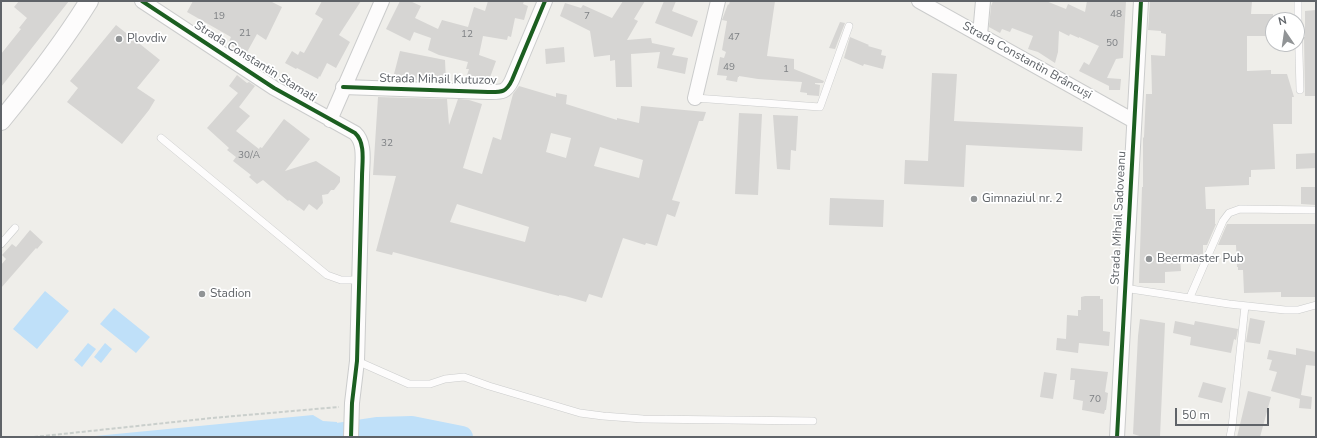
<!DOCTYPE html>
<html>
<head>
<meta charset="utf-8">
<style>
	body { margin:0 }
	#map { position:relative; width:1317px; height:438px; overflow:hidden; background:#efeeea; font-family:"Nunito Sans",sans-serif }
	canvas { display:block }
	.frame { position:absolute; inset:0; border:2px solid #5f6368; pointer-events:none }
	.north { position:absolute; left:1265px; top:12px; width:40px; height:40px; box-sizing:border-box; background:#fff; border:1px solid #bfc1c3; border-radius:50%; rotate:347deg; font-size:11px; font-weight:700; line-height:16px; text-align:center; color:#5f6368 }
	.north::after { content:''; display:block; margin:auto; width:14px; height:18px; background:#919496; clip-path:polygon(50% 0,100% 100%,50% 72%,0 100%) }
	.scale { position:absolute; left:1175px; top:408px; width:94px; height:18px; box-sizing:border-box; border:2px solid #5f6368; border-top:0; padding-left:5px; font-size:12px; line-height:14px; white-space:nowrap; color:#5f6368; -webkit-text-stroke:3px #fff; paint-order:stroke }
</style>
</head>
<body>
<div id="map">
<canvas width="1317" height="438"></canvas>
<div class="frame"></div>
<div class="north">N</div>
<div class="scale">50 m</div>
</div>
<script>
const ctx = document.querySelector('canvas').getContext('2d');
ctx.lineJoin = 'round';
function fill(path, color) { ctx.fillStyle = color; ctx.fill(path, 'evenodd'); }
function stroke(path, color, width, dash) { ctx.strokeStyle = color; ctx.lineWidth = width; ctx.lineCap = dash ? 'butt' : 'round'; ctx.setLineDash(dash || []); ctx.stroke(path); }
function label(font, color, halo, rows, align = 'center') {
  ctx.font = font + ' "Nunito Sans",sans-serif'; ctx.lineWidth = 3.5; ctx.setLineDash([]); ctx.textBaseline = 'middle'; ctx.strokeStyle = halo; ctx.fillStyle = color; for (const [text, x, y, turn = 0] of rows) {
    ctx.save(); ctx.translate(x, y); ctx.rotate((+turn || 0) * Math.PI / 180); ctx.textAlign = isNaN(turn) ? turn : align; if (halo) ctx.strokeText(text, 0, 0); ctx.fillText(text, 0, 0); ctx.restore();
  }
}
const water = new Path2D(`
	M45 291 69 311 37 349 13 329Z
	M114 308 150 337 136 353 100 324Z
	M88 343 96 349 82 367 74 360Z
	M105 343 112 349 101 363 94 357Z
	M313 415 323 421 337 422 338 437H85Z`);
const river = new Path2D(`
	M335 437 338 434 378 428 412 427 462 437`);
const building = new Path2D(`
	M19 1H69L1 87V54L21 29 19 28 27 18 14 7Z
	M193 1H270L282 7 266 40 257 34 246 54 228 44 231 37 187 12Z
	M322 1H361L339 35 350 42 336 68 327 63 320 77 319 76 318 79 297 68 296 69 285 63 292 51 298 55 300 51 304 53 323 19 315 14Z
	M400 1H410L421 6 415 18 438 29 442 20 468 27 474 7 485 11 488 1H524L523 4 528 6 524 20 515 18 511 37 508 36 507 40 483 36 479 55 496 61 488 83 467 75 469 69H466L468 62 439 55 428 50 431 38 414 32 410 41 386 29Z
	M623 1H645L634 19 638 21 627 40 651 38 652 43 675 48 672 55 688 58 685 74 657 68 660 52 631 54 632 87H616L615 60 610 61V55L594 57 590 31 560 16 565 3 581 8 583 5 612 18Z
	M664 1H676L672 11 698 21 692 37 655 23Z
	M730 1H775L767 56 794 59V69L824 81 823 83H815V84L820 85 819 96 807 95V93L800 92 802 82 758 79 739 76V77H738L737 82 726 80 727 76 717 75 720 57 724 58 726 52 722 50 727 21 722 20 728 4 729 5Z
	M993 1H1046L1066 9 1068 4 1085 12 1087 1H1126L1123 58 1116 59 1107 78 1121 79 1120 90H1109V86L1079 71 1084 62 1089 65 1099 46 1079 37V38L1070 34 1069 36 1059 31 1058 52 1055 63 1038 52 1028 49 1033 36 1012 28 1010 32 1002 29 1000 33 989 27 991 6Z
	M1150 1H1252L1251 14H1273V36H1247V71L1271 70V74H1287L1294 97H1292V124H1273L1275 169 1251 170V177H1249V185L1205 187 1206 209H1215V224H1216L1207 245H1203V255L1202 256 1180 258 1181 271 1165 272V283H1139L1142 187H1143V138L1144 137 1146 94H1152L1151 55 1165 56 1166 34 1161 33V31L1148 30Z
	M1316 10V96H1305L1304 37H1305V11Z
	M840 22 845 23 835 49 829 48Z
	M116 25 160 60 137 88 155 100 149 110 122 144 67 102 78 88 70 81Z
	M850 37 869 45 868 46 882 50 881 55 886 56 883 69 864 64 863 66 844 58Z
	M564 47 565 62 546 64 545 49Z
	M400 51 445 60 446 82 421 81 394 74Z
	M932 73 957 74 954 121 1083 127 1082 151 966 145 964 187 904 184 905 160 928 161Z
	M237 75 247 83 249 82 255 86 239 107 250 116 236 131 259 149 260 147 262 148 284 119 310 139 285 171 316 161 340 177V182L334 190H331L328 194 322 195 323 203 317 210 309 204 304 211 289 200 288 201 263 180 257 184 249 177 251 175 233 161 236 157 227 150 229 148 207 128 238 93 229 86Z
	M519 86 556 97V93L567 95 566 104 617 120V118L639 123 641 106 706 112 703 121H699L672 200 680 202 675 217 667 214 657 246 646 243 645 245 623 238 602 298 589 294 586 302 565 296 559 295V296L393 252 392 255 376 251 396 176 373 175 378 97 447 99 449 125 458 99 469 100 482 104 463 168 482 174 493 137 501 140 513 94ZM551 133 571 138 566 158 546 152ZM600 147 643 160 639 178 594 166ZM457 204 529 227 525 242 450 222Z
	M739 113 762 114 758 195 735 194Z
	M773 115 798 116 796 151 791 150 790 170 777 169Z
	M1316 153V168L1296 169V154Z
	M1301 187H1316V205L1301 204Z
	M830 198 884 200 883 227 829 225Z
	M1227 224H1316V297H1281V292L1244 293 1243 270H1238V267H1237L1236 245H1218Z
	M30 230 43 242 37 249 36 248 1 288V265L6 259 2 255 12 244 16 247Z
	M1085 296H1100V299H1103V331L1110 332 1109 346 1079 343 1078 353 1056 350 1057 338 1066 339 1067 315 1078 316V310H1081V297Z
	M1250 318 1265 321 1260 344 1246 342Z
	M1140 319 1165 323 1160 437H1143L1133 434 1138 336Z
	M1175 321 1194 325 1195 321 1238 329 1236 340 1234 339 1231 353 1190 345 1191 337 1173 333Z
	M1296 348 1316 352V366L1306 365 1301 395 1312 397 1311 409 1299 408 1300 399 1271 391 1277 372 1269 370 1272 360 1267 359 1269 350 1296 355Z
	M1071 368 1108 372 1105 392 1108 393 1106 410H1105L1104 414 1082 410 1083 401 1073 399 1075 380H1070Z
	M1044 372 1057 374 1053 399 1040 397Z
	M1203 382 1226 388 1222 403 1198 397Z
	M1248 391 1271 397 1260 437H1237Z`);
const path = new Path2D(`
	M34 437 212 418 339 407`);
const service = new Path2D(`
	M1298 1V17L1300 90
	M695 98 820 107 849 26
	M161 138 327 275 341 280H358
	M1 244 15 228
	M1124 288 1229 304 1285 310H1298L1316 305
	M1190 297 1223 221 1229 213 1240 209 1316 210
	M357 361 409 384H430L445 379 464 377 489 386 580 413 603 416 643 419 813 421
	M1230 437 1232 427 1245 306`);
const minor = new Path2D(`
	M142 1 274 88 355 133C366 143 362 163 362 177L357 361 352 403 351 437
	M919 1 1134 121
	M980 35 983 1
	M343 87 488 92C501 92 506 93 512 80L545 1
	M695 98 718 1
	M330 120 382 1
	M1117 437 1141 1`);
const tertiary = new Path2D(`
	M1 121C32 83 63 43 89 1`);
const cycleway = new Path2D(`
	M142 1 274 88 355 133C366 143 362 163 362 177L357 361 352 403 351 437
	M343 87 488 92C501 92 506 93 512 80L545 1
	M1117 437 1141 1`);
const markers = [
	[119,39,4,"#919496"],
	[974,199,4,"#919496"],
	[1149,259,4,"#919496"],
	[202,294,4,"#919496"]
];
const numberNames = [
	["48",1116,15],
	["19",219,17],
	["7",587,17],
	["21",245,34],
	["12",467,35],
	["47",734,38],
	["50",1112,44],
	["49",729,68],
	["1",786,70],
	["32",387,144],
	["30/A",249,156],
	["70",1095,400]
];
const poiNames = [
	["Plovdiv",127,39],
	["Gimnaziul nr. 2",982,199],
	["Beermaster Pub",1157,259],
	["Stadion",210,294]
];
const streetNames = [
	["Strada Constantin Brâncuși",1027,61,29],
	["Strada Constantin Stamati",255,62,32],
	["Strada Mihail Kutuzov",438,80,1],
	["Strada Mihail Sadoveanu",1119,218,-87]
];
fill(water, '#bfe0f9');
stroke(river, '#bfe0f9', 22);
fill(building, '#d6d5d3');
stroke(service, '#cbcccc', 8);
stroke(minor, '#cbcccc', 16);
stroke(tertiary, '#cbcccc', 20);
stroke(path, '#cacfcc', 2, [4, 2]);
stroke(service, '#fdfcfc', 7);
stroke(minor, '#fdfcfc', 14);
stroke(tertiary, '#fdfcfc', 18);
stroke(cycleway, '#1b5e20', 4);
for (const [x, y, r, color] of markers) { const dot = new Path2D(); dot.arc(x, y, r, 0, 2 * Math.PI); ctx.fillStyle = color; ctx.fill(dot); stroke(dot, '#fff', 1.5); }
label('10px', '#7e8184', null, numberNames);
label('12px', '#5f6368', '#fff', poiNames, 'left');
label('12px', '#5f6368', '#fff', streetNames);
</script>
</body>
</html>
